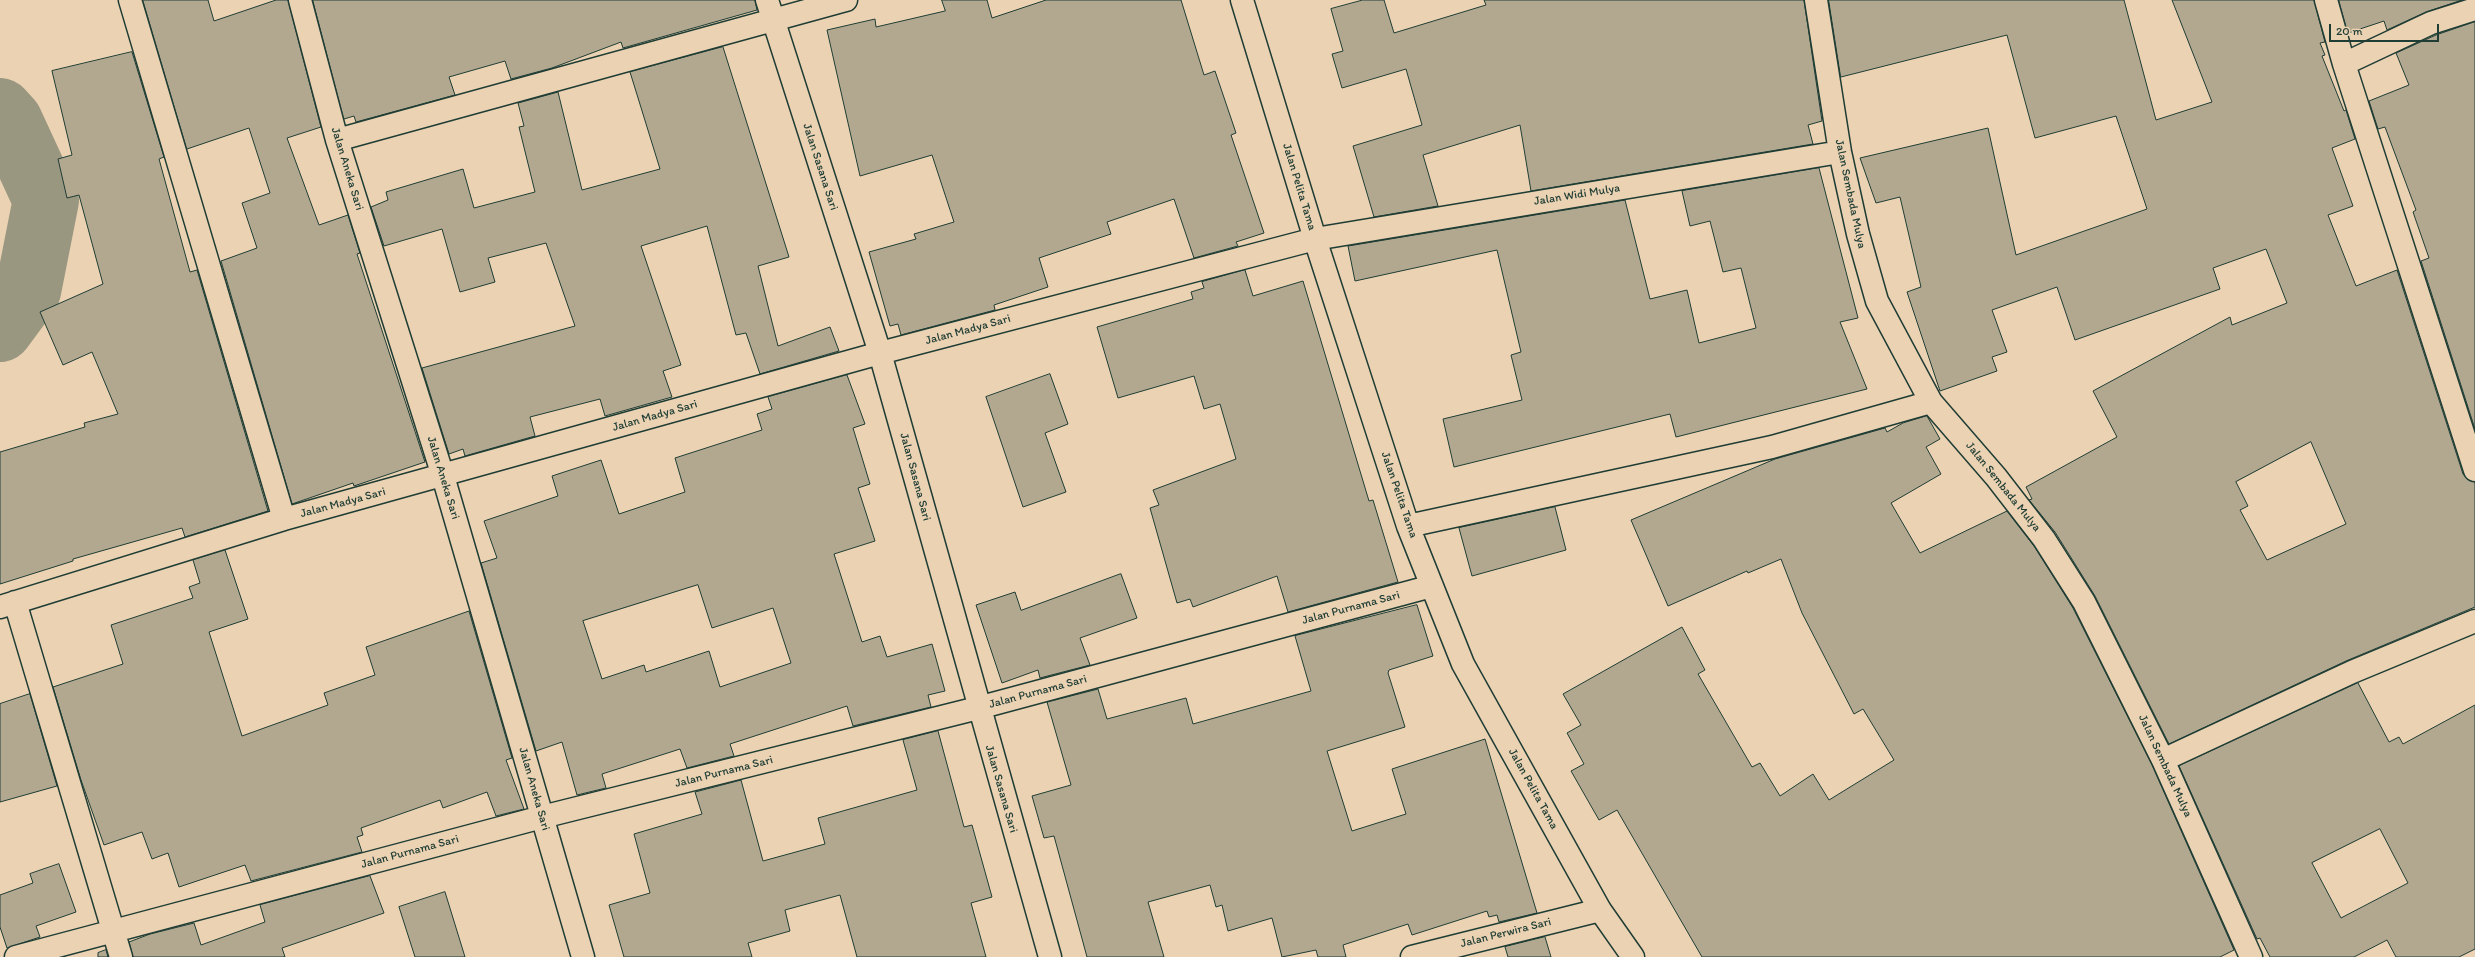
<!DOCTYPE html>
<html>
<head>
<meta charset="utf-8">
<style>
	body { margin:0 }
	#map { position:relative; width:2475px; height:957px; overflow:hidden; background:#ebd2b3; font-family:Itim,sans-serif }
	canvas { display:block }
	.scale { position:absolute; left:2329px; top:24px; width:110px; height:18px; box-sizing:border-box; border:2px solid #1f3d34; border-top:0; padding-left:5px; font-size:12px; line-height:14px; white-space:nowrap; color:#1f3d34; -webkit-text-stroke:3px #ebd2b3; paint-order:stroke }
</style>
</head>
<body>
<div id="map">
<canvas width="2475" height="957"></canvas>
<div class="scale">20 m</div>
</div>
<script>
const ctx = document.querySelector('canvas').getContext('2d');
ctx.lineJoin = 'round';
function stroke(path, color, width, dash) { ctx.strokeStyle = color; ctx.lineWidth = width; ctx.lineCap = dash ? 'butt' : 'round'; ctx.setLineDash(dash || []); ctx.stroke(path); }
function fill(path, color) { ctx.fillStyle = color; ctx.fill(path, 'evenodd'); }
function label(font, color, halo, rows, align = 'center') {
  ctx.font = font + ' Itim,sans-serif'; ctx.lineWidth = 3; ctx.setLineDash([]); ctx.textBaseline = 'middle'; ctx.strokeStyle = halo; ctx.fillStyle = color; for (const [text, x, y, turn = 0] of rows) {
    ctx.save(); ctx.translate(x, y); ctx.rotate((+turn || 0) * Math.PI / 180); ctx.textAlign = isNaN(turn) ? turn : align; if (halo) ctx.strokeText(text, 0, 0); ctx.fillText(text, 0, 0); ctx.restore();
  }
}
const river = new Path2D(`
	M0 111 10 122 46 200 28 291 0 329`);
const building = new Path2D(`
	M143 0H208L214 21 276 0H288L321 127 287 138 319 225 348 215 360 253 357 254 425 462 354 486 353 483 292 504 221 261 257 248 242 203 270 193 249 128 187 149Z
	M313 0H755L757 10 623 48 621 42 552 68 511 79 505 61 449 77 455 95 356 122 354 116 344 119Z
	M942 0H987L992 18 1046 0H1181L1204 75 1215 71 1236 133 1231 135 1264 233 1236 242 1238 246 1194 258 1174 199 1107 222 1111 234 1039 258 1048 287 994 305 995 310 901 335 898 324 890 326 869 252 916 239 914 234 954 222 932 155 860 176 827 30 875 19 876 27 945 11Z
	M1363 0H1384L1394 33 1486 5 1484 0H1804L1822 121 1808 125 1813 144 1531 191 1520 125 1423 155 1438 206 1374 217 1353 146 1422 125 1406 69 1342 88 1332 54 1343 51 1331 9Z
	M1829 0H2124L2156 120 2212 102 2172 0H2314L2325 42 2320 43 2325 55 2322 56 2344 111 2346 110 2355 139 2332 148 2353 206 2328 215 2356 286 2397 270 2463 474 2467 479 2475 482V607L2346 661 2169 744 2095 596 2055 532 2029 500 2032 499 2026 487 2117 437 2093 391 2230 317 2232 325 2287 303 2266 249 2213 268 2220 289 2075 340 2057 287 1992 310 2007 352 1992 357 1997 371 1940 391 1907 292 1921 287 1900 197 1876 203 1860 158 1988 128 2016 255 2147 209 2116 116 2035 138 2007 35 1841 77ZM2311 442 2346 524 2267 560 2240 510 2248 506 2236 482Z
	M2339 0H2462L2426 12 2387 30 2384 21 2348 33Z
	M2475 22V429L2421 261 2429 258 2413 212 2416 210 2385 127 2378 129 2369 101 2409 85 2396 53 2436 35Z
	M723 47 789 257 758 266 778 346 830 327 839 351 760 374 746 333 736 335 707 226 641 246 681 365 663 371 672 397 605 416 600 399 530 417 535 436 465 456 463 449 449 454 422 368 575 326 546 243 488 258 495 282 460 292 442 229 384 246 371 207 388 200 386 192 463 169 474 208 535 192 519 127 524 126 518 103 558 92 582 190 660 169 630 72Z
	M132 52 164 157 159 159 190 272 197 270 268 511 185 537 182 528 73 559V561L0 584V452L85 427 84 423 118 414 92 352 63 365 40 312 103 284 79 195 67 198 58 159 72 155 52 71Z
	M1819 168 1858 318 1840 322 1867 389 1676 437 1670 414 1454 467 1443 419 1522 400 1511 355 1521 352 1497 250 1355 281 1348 246 1625 200 1650 299 1687 290 1699 343 1756 328 1741 268 1723 272 1710 221 1690 226 1682 191Z
	M1245 270 1253 296 1303 281 1369 501 1373 500 1398 582 1288 612 1277 576 1193 607 1190 599 1177 603 1150 508 1159 505 1153 490 1236 459 1220 404 1204 409 1194 376 1118 398 1097 327 1193 299 1191 292 1204 288 1202 282Z
	M1050 374 1068 424 1045 433 1066 492 1023 507 986 397Z
	M847 375 865 424 853 428 870 484 858 488 875 541 834 554 862 642 880 636 887 657 932 644 945 691 928 695 931 707 853 726 847 706 730 744 734 756 687 768 680 749 602 774 606 788 577 795 562 742 536 751 481 563 497 558 484 521 558 496 552 476 601 460 619 514 685 492 675 458 762 430 757 414 772 409 768 397ZM698 585 712 628 773 608 791 663 720 687 709 651 646 672 644 665 602 679 583 621Z
	M1927 416 1940 439 1926 447 1941 474 1891 503 1920 553 2007 511 2034 546 2073 608 2152 765 2234 950 2220 957H1702L1617 810 1599 820 1571 771 1584 764 1567 733 1581 725 1563 694 1682 627 1705 670 1698 674 1752 767 1760 763 1780 796 1813 774 1829 800 1894 760 1863 709 1854 714 1802 613 1781 559 1748 573 1747 571 1668 606 1631 520 1775 459 1885 428 1887 432 1903 423Z
	M1555 507 1566 550 1472 576 1459 528Z
	M225 550 248 619 209 632 242 736 328 705 324 693 375 675 366 647 469 611 512 758 506 760 524 809 496 816 487 792 443 808 440 800 361 828 363 835 357 837 362 852 251 881 245 865 179 887 168 853 152 859 142 832 104 845 81 780 53 687 123 664 111 625 193 598 189 587 200 583 193 560Z
	M1121 574 1137 618 1080 638 1090 665 1040 678 1038 670 1002 683 976 605 1015 592 1021 610Z
	M1417 605 1433 656 1389 670 1388 673 1405 727 1327 751 1352 831 1406 814 1392 769 1485 739 1537 913 1499 922 1497 915 1489 917 1487 911 1412 935 1408 924 1343 945 1346 957H1318L1316 950 1282 957 1272 918 1228 931 1222 905 1216 907 1210 885 1148 902 1164 957H1087L1054 836 1044 838 1032 796 1071 785 1047 702 1098 689 1107 719 1186 698 1193 724 1311 691 1295 636Z
	M2358 683 2389 742 2399 737 2403 744 2475 705V949L2459 957H2396L2387 940 2354 957H2270L2260 938 2257 939 2179 766ZM2380 829 2408 883 2341 918 2312 863Z
	M30 694 57 786 0 802V704Z
	M938 731 964 827 972 825 992 897 971 903 986 957H857L840 895 785 910 790 931 748 943 752 957H624L609 905 650 893 634 834 702 814 695 792 741 780 763 861 825 844 818 818 917 790 903 740Z
	M59 864 76 912 36 926 40 937 7 948 0 927V895L33 883 30 874Z
	M370 876 384 913 282 948 285 957H133L129 942 150 934 194 923 201 945 265 922 260 905Z
	M445 892 465 957H415L399 907Z
	M1545 937 1551 957H1508L1505 947Z
	M106 950 108 957H98V953Z`);
const minor = new Path2D(`
	M130 0 284 519
	M300 0 337 140 443 476 583 957
	M767 0 880 353 1050 957
	M1242 0 1315 239 1408 526 1463 664 1600 910 1633 957
	M1816 0 1840 152 1858 234 1877 301 1931 402 1996 477 2044 539 2084 602 2163 760 2251 957
	M2326 0 2344 64 2475 470
	M2344 64 2431 23 2475 9
	M337 140 846 0
	M1408 526 1772 447 1931 402
	M15 602 121 957
	M0 607 284 519 880 353 1315 239 1840 152
	M2163 760 2352 672 2475 621
	M16 957 542 817 978 708 1432 586
	M1412 957 1600 910`);
const streetNames = [
	["Jalan Sasana Sari",820,167,72],
	["Jalan Aneka Sari",347,169,73],
	["Jalan Pelita Tama",1299,187,73],
	["Jalan Sembada Mulya",1850,194,78],
	["Jalan Widi Mulya",1577,195,-9],
	["Jalan Madya Sari",968,330,-15],
	["Jalan Madya Sari",655,416,-16],
	["Jalan Sasana Sari",915,477,75],
	["Jalan Aneka Sari",443,478,73],
	["Jalan Sembada Mulya",2003,487,51],
	["Jalan Pelita Tama",1399,495,71],
	["Jalan Madya Sari",343,503,-15],
	["Jalan Purnama Sari",1351,608,-15],
	["Jalan Purnama Sari",1038,692,-15],
	["Jalan Sembada Mulya",2165,766,65],
	["Jalan Purnama Sari",724,772,-14],
	["Jalan Aneka Sari",534,789,74],
	["Jalan Sasana Sari",1001,789,74],
	["Jalan Pelita Tama",1533,789,61],
	["Jalan Purnama Sari",410,852,-15],
	["Jalan Perwira Sari",1506,933,-14]
];
stroke(river, '#9a9781', 66);
fill(building, '#b2a890');
stroke(building, '#1f3d34', 1);
stroke(minor, '#1f3d34', 25);
stroke(minor, '#ebd2b3', 22);
label('12px', '#1f3d34', '#ebd2b3', streetNames);
</script>
</body>
</html>
